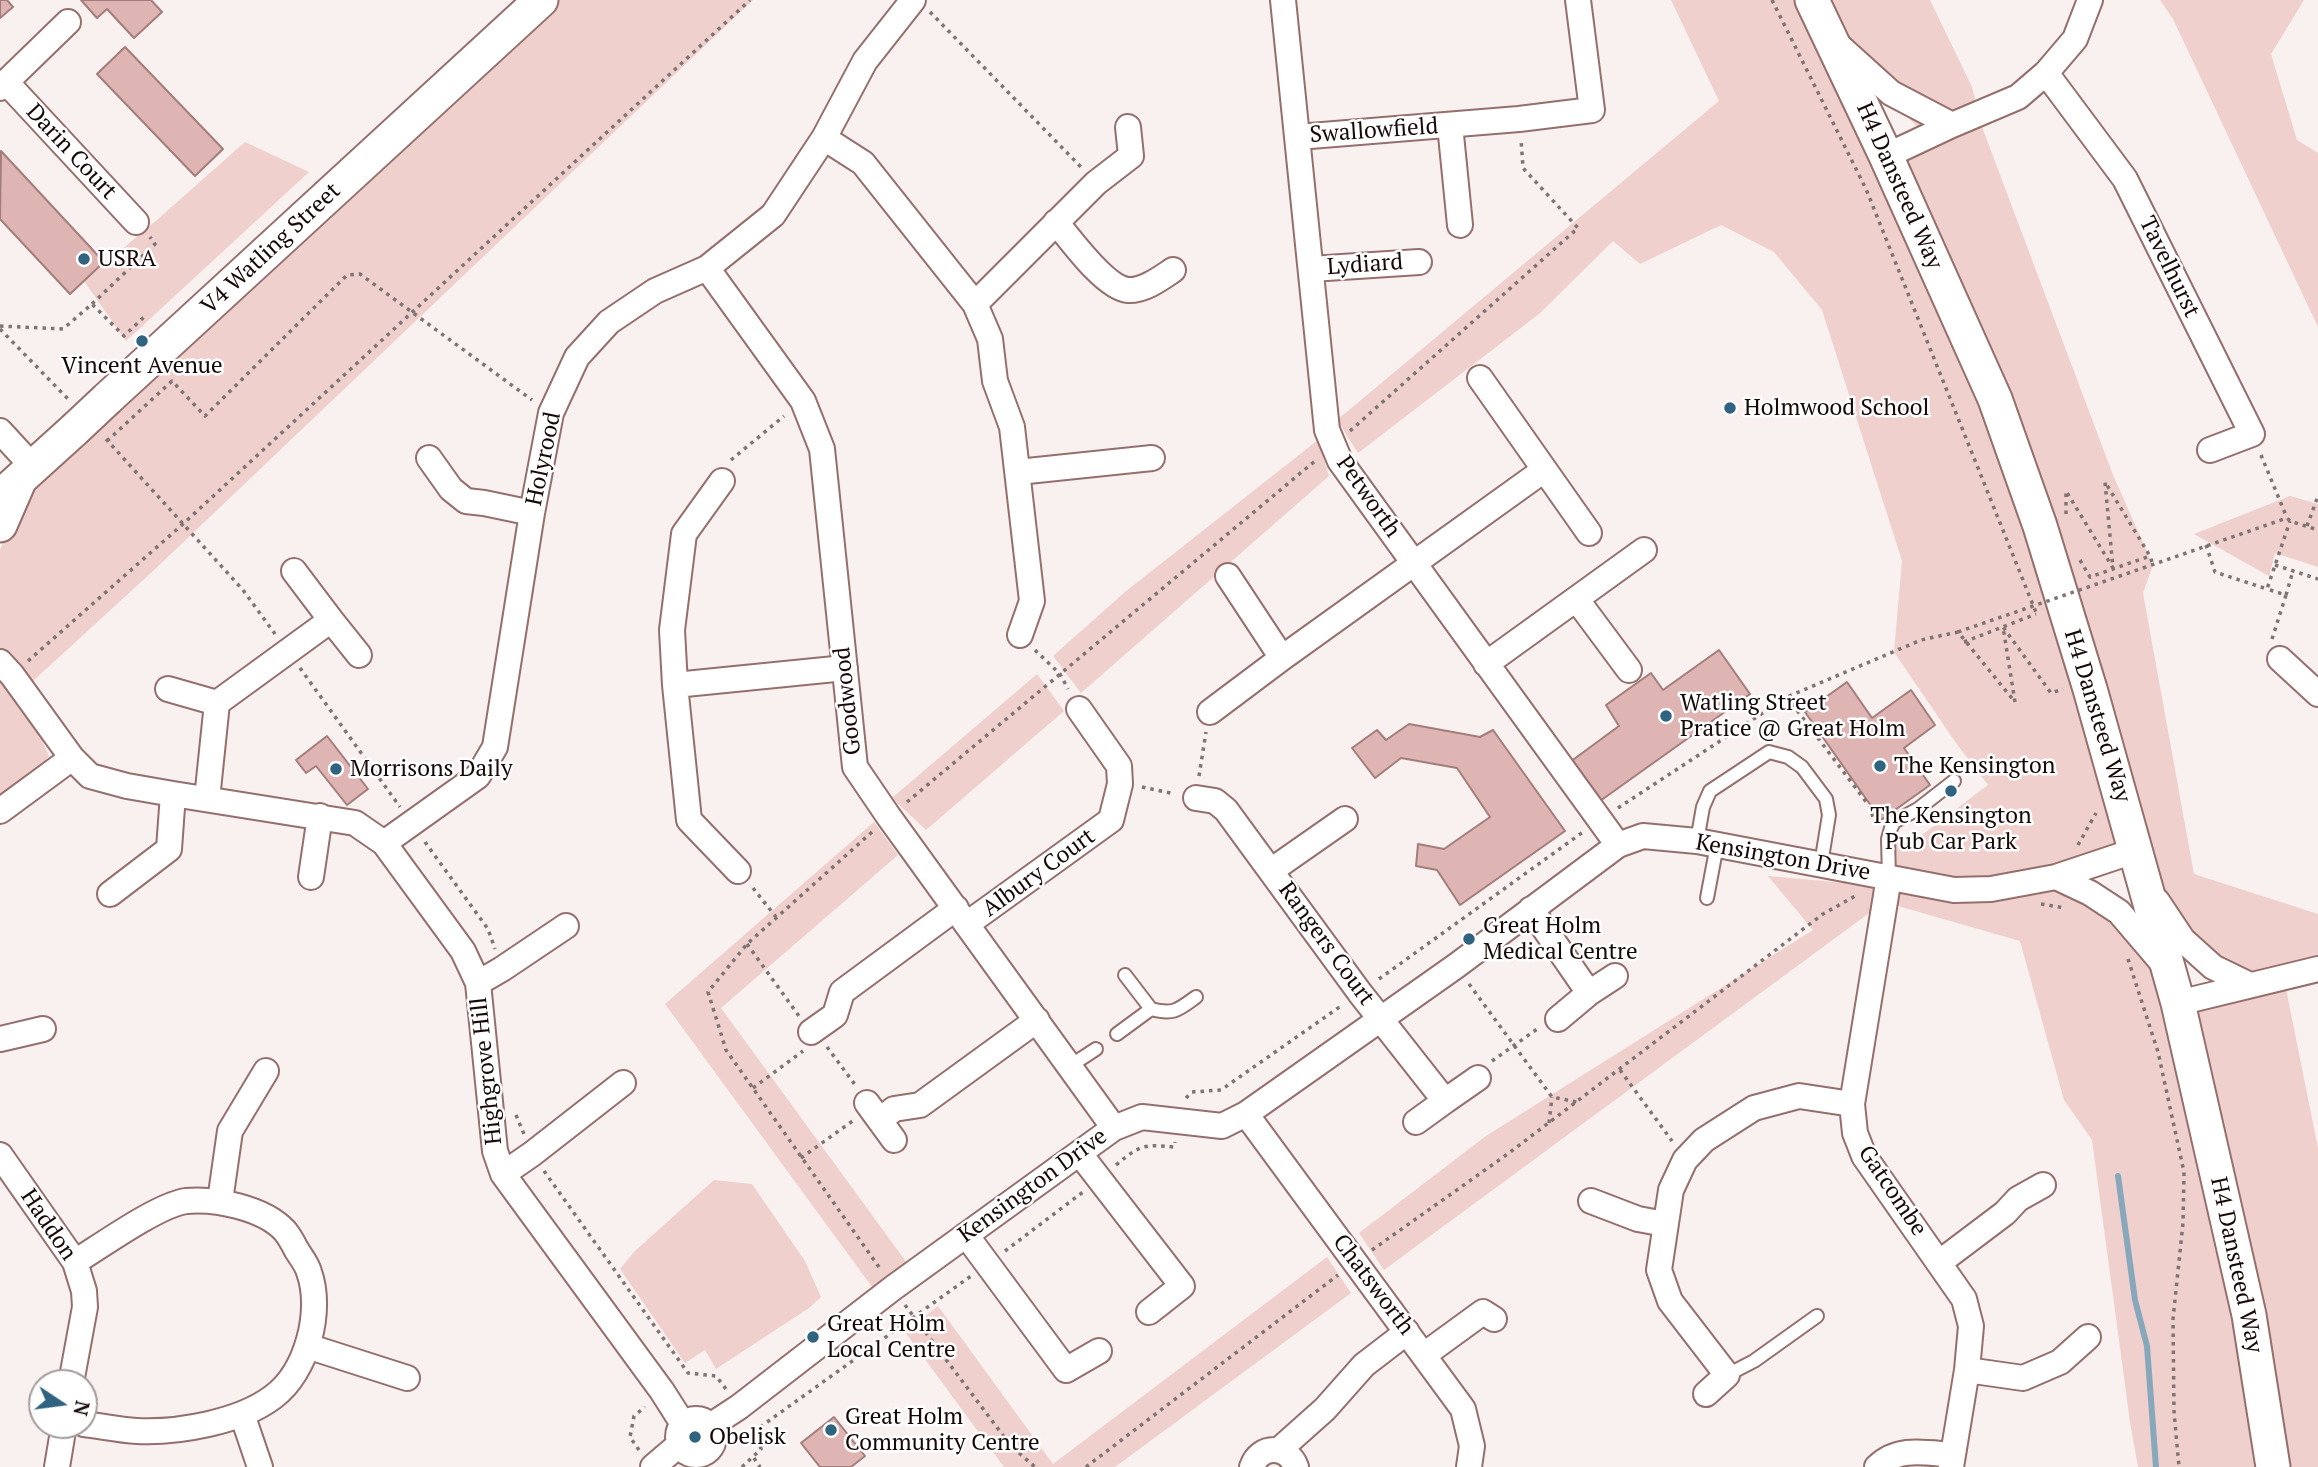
<!DOCTYPE html>
<html>
<head>
<meta charset="utf-8">
<style>
	body { margin:0 }
	#map { position:relative; width:2318px; height:1467px; overflow:hidden; background:#f9f0f0; font-family:"PT Serif",serif }
	canvas { display:block }
	.north { position:absolute; left:28px; top:1369px; width:70px; height:70px; box-sizing:border-box; background:#fff; border:2px solid #a29d9c; border-radius:50%; rotate:103deg; font-size:19px; font-weight:700; line-height:28px; text-align:center; color:#160908 }
	.north::after { content:''; display:block; margin:auto; width:24px; height:32px; background:#2f637f; clip-path:polygon(50% 0,100% 100%,50% 72%,0 100%) }
</style>
</head>
<body>
<div id="map">
<canvas width="2318" height="1467"></canvas>
<div class="north">N</div>
</div>
<script>
const ctx = document.querySelector('canvas').getContext('2d');
ctx.lineJoin = 'round';
function fill(path, color) { ctx.fillStyle = color; ctx.fill(path, 'evenodd'); }
function stroke(path, color, width, dash) { ctx.strokeStyle = color; ctx.lineWidth = width; ctx.lineCap = dash ? 'butt' : 'round'; ctx.setLineDash(dash || []); ctx.stroke(path); }
function label(font, color, halo, rows, align = 'center') {
  ctx.font = font + ' "PT Serif",serif'; ctx.lineWidth = 5; ctx.setLineDash([]); ctx.textBaseline = 'middle'; ctx.strokeStyle = halo; ctx.fillStyle = color; for (const [text, x, y, turn = 0] of rows) {
    ctx.save(); ctx.translate(x, y); ctx.rotate((+turn || 0) * Math.PI / 180); ctx.textAlign = isNaN(turn) ? turn : align; if (halo) ctx.strokeText(text, 0, 0); ctx.fillText(text, 0, 0); ctx.restore();
  }
}
const green = new Path2D(`
	M541 0H753L153 571 33 681 13 675 49 756 18 797 0 811V550L34 468Z
	M1671 0H1930L1972 87 1982 127 2113 475 2153 565 2143 593 2194 874 2318 914V969L2284 979 2318 1148V1467H2138L2130 1422 2092 1140 2064 1100 2020 941 1884 902 1888 839 1914 841 1988 785 1956 743 1894 652 1902 561 1822 310 1774 252 1721 225 1640 264 1613 241 1539 314 1358 453 1337 420 1719 101ZM1833 40 1926 136 1886 156ZM2137 850 2213 967 2249 985 2178 1003 2169 970 2091 893 2057 876Z
	M2160 0H2304L2271 54 2297 140 2318 153V327L2173 19Z
	M245 142 309 172 126 341 84 281 158 219Z
	M1318 440 1329 476 1081 693 1053 656 1125 592Z
	M2290 496 2318 504V567L2275 553 2269 576 2194 534Z
	M1037 674 1064 711 926 830 892 798Z
	M874 822 898 855 721 1008 907 1263 875 1291 665 1004Z
	M1768 876 1857 884 1878 890 1872 911 1384 1270 1359 1233 1486 1136 1813 930Z
	M714 1180 752 1184 805 1261 821 1297 809 1308 716 1369 705 1350 685 1363 620 1269 635 1251Z
	M1327 1257 1351 1293 1115 1467H1004L905 1332 938 1306 1053 1464Z`);
const stream = new Path2D(`
	M2118 1176 2135 1300 2147 1346 2156 1467`);
const building = new Path2D(`
	M0 0H7L13 7 0 18Z
	M81 0H151L162 12 134 38 107 9 97 18Z
	M125 47 223 149 195 176 97 74Z
	M1 151 104 262 70 294 0 219Z
	M1719 650 1750 694 1600 801 1570 762 1619 726 1606 705 1651 673 1663 690Z
	M1847 682 1872 718 1911 690 1935 725 1904 748 1930 785 1881 820 1805 712Z
	M1409 724 1480 737 1493 730 1565 831 1460 905 1437 870 1416 866 1418 844 1444 849 1490 817 1457 768 1401 758 1375 778 1352 748 1377 730 1386 740Z
	M327 736 368 789 347 805 316 766 306 773 296 760Z
	M834 1417 865 1456 851 1467H820L801 1443Z`);
const path = new Path2D(`
	M1772 0 1866 189 2037 615
	M930 12 1081 167
	M92 304 155 244 150 237
	M0 326 63 329 92 304 124 336 145 316
	M0 329 69 400
	M1350 431 1578 228 1523 168 1521 139
	M106 439 243 590 275 634
	M107 441 172 381 205 416 347 275 360 274 532 400
	M2261 455 2287 518
	M731 460 784 416
	M2066 514V491L2113 568 2105 482 2150 556 2153 565
	M2307 526 2318 496
	M2206 545 2215 572 2267 589
	M2080 560 2090 577 2150 556
	M2275 565 2318 579
	M2143 568 2287 518 2290 521 2318 530
	M2286 595 2293 571
	M2272 639 2286 595 2267 589 2290 521
	M1964 642 2036 614
	M1035 650 1060 674 1068 689
	M28 661 183 524 750 0
	M300 668 400 807
	M1787 697 1870 807 1875 824
	M1199 776 1206 732
	M1142 787 1175 794
	M907 802 1315 461
	M1618 808 1787 697 1921 640 1958 632 2015 702 2003 627 2051 693 2063 689
	M872 832 747 944 708 992 726 1050 881 1270
	M425 842 488 929 495 949
	M2078 845 2096 813
	M753 888 776 917
	M2041 904 2065 908
	M747 944 799 1016
	M2128 959 2158 1052 2184 1172 2183 1223 2173 1319 2174 1412 2179 1467
	M1379 979 1583 832
	M1469 984 1552 1097 1577 1102
	M827 1047 856 1086
	M1492 1061 1540 1027
	M1620 1070 1672 1141
	M753 1088 803 1051
	M1186 1098 1192 1092 1221 1090 1341 1006
	M516 1115 524 1134
	M1549 1123 1552 1097
	M801 1158 854 1120
	M1116 1165C1140 1145 1143 1144 1174 1147L1175 1142
	M544 1171 688 1373 716 1376 726 1389
	M1372 1250 1509 1153 1823 914 1857 895
	M1005 1251 1083 1192
	M905 1305 1011 1446 1035 1467
	M639 1450 630 1437 634 1416 645 1407
	M754 1458 760 1467
	M742 1467 761 1449 756 1430 971 1276
	M1086 1467 1338 1275`);
const lane = new Path2D(`
	M1697 841 1703 807 1710 791 1769 752 1788 757 1802 767 1826 799 1829 815 1821 864
	M1889 877 1888 839 1891 828 1894 822 1918 809 1954 781
	M1707 898 1717 845
	M1151 1009C1174 1015 1178 1010 1196 997
	M1117 1034 1151 1009 1125 975
	M1070 1066 1096 1049
	M1727 1375 1754 1361 1817 1316`);
const street = new Path2D(`
	M1283 0 1327 430 1340 461 1618 845
	M1839 46 1891 93 1952 125
	M2046 73 2125 179 2252 434 2210 450
	M6 82 136 222
	M0 88 68 22
	M1450 125 1460 225
	M1298 137 1519 119 1592 110 1578 0
	M824 138 863 163 975 304 990 339 995 381 1012 427 1032 601 1020 635
	M1886 156 1952 125 2018 97 2046 73 2075 39 2090 0
	M1056 222C1071 240 1105 288 1128 290 1144 291 1161 278 1173 270
	M707 268 803 401 822 449 855 767 889 817 1114 1128
	M1311 269 1419 262
	M975 304 1096 183 1131 156 1128 127
	M1480 378 1589 533
	M0 431 34 468
	M429 458 451 489 466 501 484 503 532 513
	M1018 472 1152 458
	M294 571 331 620
	M1228 576 1282 658
	M1577 600 1629 670
	M2280 659 2318 694
	M0 662 12 675 72 758 90 776 127 786 173 794 355 823 384 843 463 951 478 983 495 1151 503 1174 662 1391 683 1424
	M1486 664 1644 550
	M675 685 672 630 684 534 722 481
	M168 689 217 703 207 799
	M217 703 331 620 359 655
	M1210 712 1282 658 1544 470
	M1196 798 1215 801 1226 810 1360 993 1445 1101 1478 1078
	M0 811 72 758
	M384 843 478 776 495 747 532 513 551 413 577 357 609 322 655 291 707 268 773 215 824 138 865 61 913 0
	M1272 870 1345 819
	M738 871 689 820 675 685 845 668
	M311 877 320 816
	M1889 877 1852 1104 1855 1133 1864 1156 1964 1299 1971 1326 1967 1370 1951 1467
	M2056 877 2090 893 2119 912 2165 966
	M110 894 169 849 173 794
	M2157 901 2183 940 2213 967 2250 985
	M1531 909 1589 993 1558 1019
	M967 924 1111 820 1120 784 1119 766 1079 709
	M478 983 502 969 566 926
	M1589 993 1615 976
	M2178 1003 2318 969
	M811 1032 835 1015 842 992 956 908
	M0 1039 43 1029
	M867 1103 894 1140
	M1246 1114 1463 1409 1472 1446 1469 1467
	M880 1120 894 1109 920 1105 1037 1020
	M1416 1122 1445 1101
	M1080 1154 1182 1286 1149 1312
	M0 1155 75 1262 84 1291 85 1307 71 1383
	M503 1174 532 1154 623 1083
	M220 1201 230 1131 266 1071
	M1591 1201 1638 1219 1665 1224
	M966 1235 1066 1370 1099 1351
	M75 1262C101 1246 158 1205 186 1201 215 1198 264 1208 285 1231 289 1236 293 1243 296 1249 300 1256 307 1264 309 1272 323 1311 307 1372 273 1397 240 1422 178 1433 137 1431 119 1430 101 1426 84 1424
	M1940 1262 2005 1213 2018 1199 2043 1185
	M307 1346 407 1378
	M1424 1355 1483 1312 1494 1319
	M1967 1370 2023 1378 2060 1362 2088 1337
	M1706 1394 1727 1375 1670 1301 1659 1270 1671 1190 1685 1160 1704 1140 1754 1108 1799 1096 1852 1104
	M242 1414 260 1467
	M678 1437a18 18 0 1 1 36 0a18 18 0 1 1-36 0Z
	M710 1426 739 1407 893 1288 1114 1128 1142 1117 1222 1126 1246 1114 1456 966 1618 845 1643 836 1697 841 1954 890 1991 889 2056 877 2137 850
	M1279 1450 1325 1409 1364 1365 1407 1332
	M57 1467 64 1425
	M653 1467 680 1444
	M1252 1467C1260 1444 1288 1445 1296 1467
	M1877 1467C1898 1446 1926 1453 1953 1455`);
const secondary = new Path2D(`
	M1812 0 1886 156 1995 399 2040 526 2090 689 2178 1003 2249 1315 2273 1467
	M107 399 541 0
	M0 497 74 430
	M0 525 20 479`);
const pathBridge = new Path2D(`
	M1958 632 2143 568`);
const secondaryBridge = new Path2D(`
	M74 430 107 399`);
const markers = [
	[84,259,7,"#2f637f"],
	[142,341,7,"#2f637f"],
	[1730,408,7,"#2f637f"],
	[1666,716,7,"#2f637f"],
	[1880,766,7,"#2f637f"],
	[336,769,7,"#2f637f"],
	[1951,791,7,"#2f637f"],
	[1469,939,7,"#2f637f"],
	[813,1337,7,"#2f637f"],
	[831,1430,7,"#2f637f"],
	[695,1437,7,"#2f637f"]
];
const streetNames = [
	["Swallowfield",1374,131,-4],
	["Darin Court",71,152,47],
	["H4 Dansteed Way",1899,186,66],
	["V4 Watling Street",271,249,-43],
	["Lydiard",1365,265,-4],
	["Tavelhurst",2169,267,64],
	["Holyrood",544,459,-78],
	["Petworth",1368,497,55],
	["Goodwood",848,701,-96],
	["H4 Dansteed Way",2097,716,73],
	["Kensington Drive",1783,858,10],
	["Albury Court",1039,873,-36],
	["Rangers Court",1326,944,54],
	["Highgrove Hill",487,1071,-96],
	["Kensington Drive",1033,1186,-36],
	["Gatcombe",1892,1191,56],
	["Haddon",48,1225,56],
	["H4 Dansteed Way",2236,1265,78],
	["Chatsworth",1373,1285,53]
];
const poiNames = [
	["USRA",98,259],
	["Vincent Avenue",142,366,"center"],
	["Holmwood School",1744,408],
	["Watling Street",1680,703],
	["Pratice @ Great Holm",1680,729],
	["The Kensington",1894,766],
	["Morrisons Daily",350,769],
	["The Kensington",1951,816,"center"],
	["Pub Car Park",1951,842,"center"],
	["Great Holm",1483,926],
	["Medical Centre",1483,952],
	["Great Holm",827,1324],
	["Local Centre",827,1350],
	["Great Holm",845,1417],
	["Community Centre",845,1443],
	["Obelisk",709,1437]
];
fill(green, '#efd0cd');
stroke(stream, '#87a8bb', 6);
fill(building, '#deb5b2');
stroke(building, '#a37d7a', 2);
stroke(lane, '#946f6c', 16);
stroke(street, '#946f6c', 28);
stroke(secondary, '#946f6c', 37);
stroke(path, '#7f7474', 3.5, [3.5, 5]);
stroke(lane, '#fff', 12);
stroke(street, '#fff', 24);
stroke(secondary, '#fff', 33);
stroke(secondaryBridge, '#946f6c', 37, []);
stroke(pathBridge, '#7f7474', 3.5, [3.5, 5]);
stroke(secondaryBridge, '#fff', 33);
for (const [x, y, r, color] of markers) { const dot = new Path2D(); dot.arc(x, y, r, 0, 2 * Math.PI); ctx.fillStyle = color; ctx.fill(dot); stroke(dot, '#fff', 2.5); }
label('23px', '#160908', '#fff', streetNames);
label('23px', '#160908', '#fff', poiNames, 'left');
</script>
</body>
</html>
